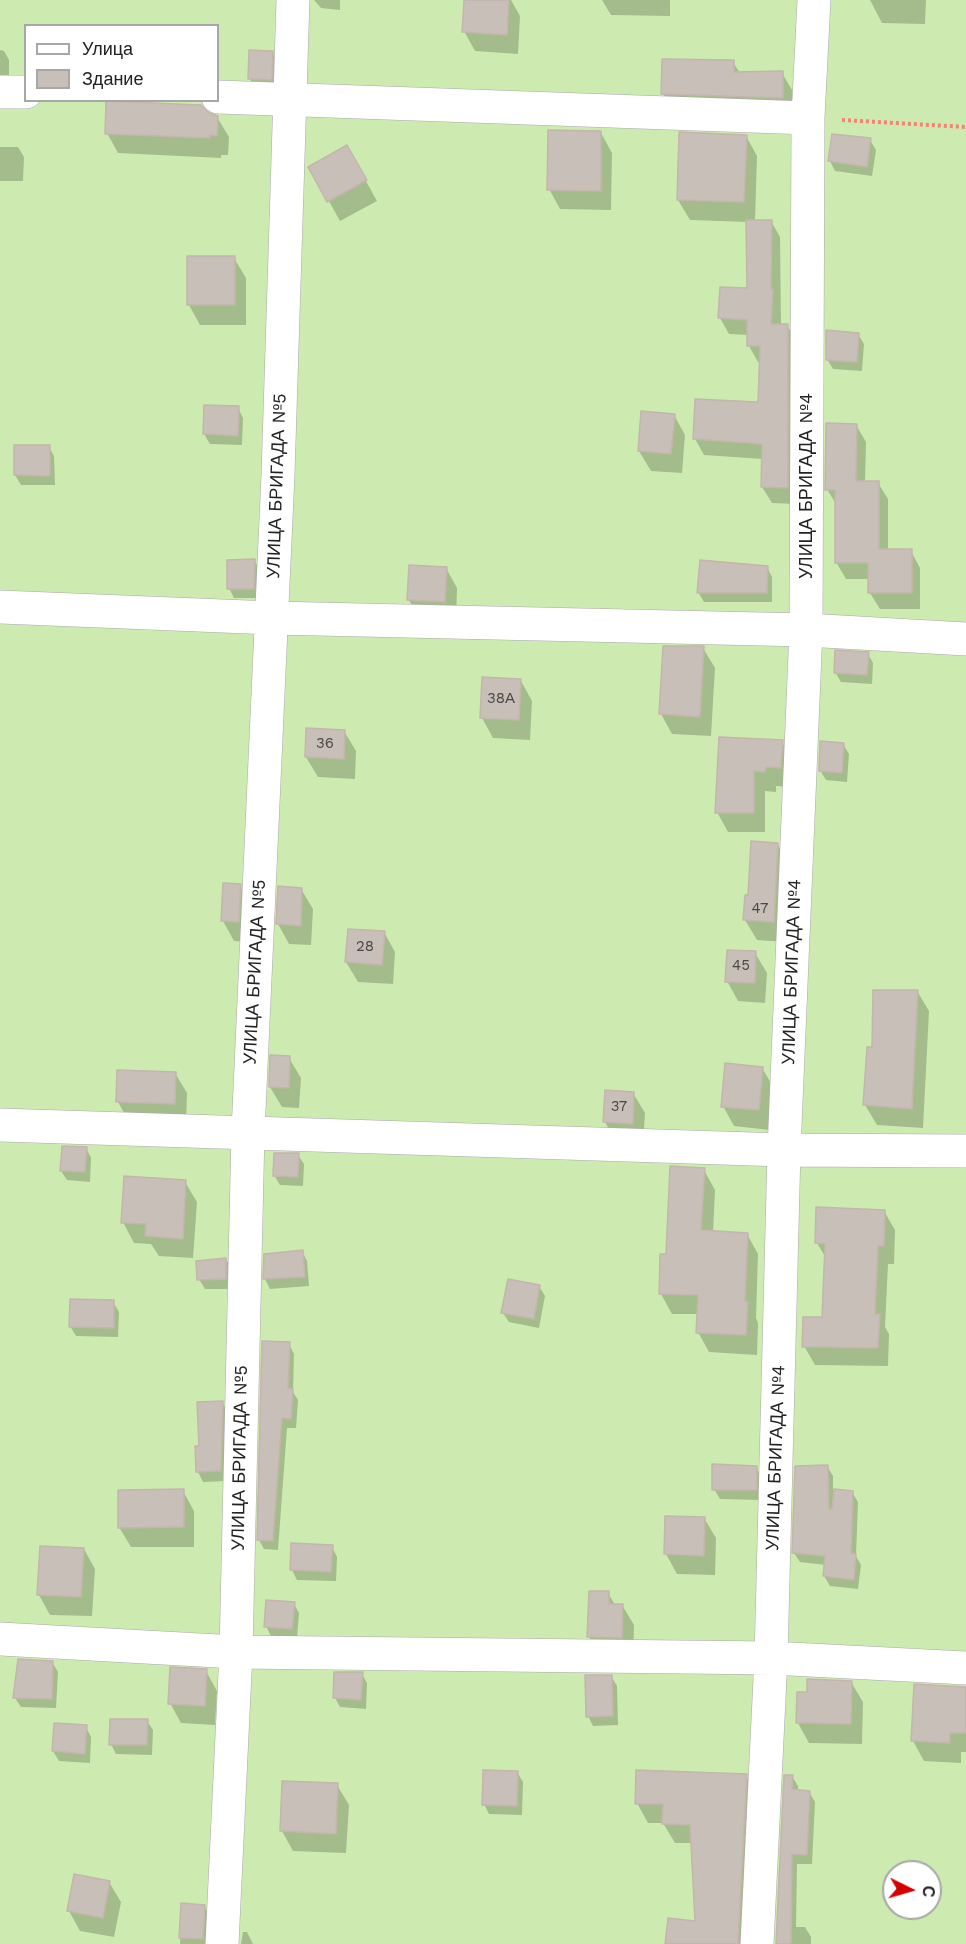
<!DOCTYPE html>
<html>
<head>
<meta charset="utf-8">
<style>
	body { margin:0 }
	#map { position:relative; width:966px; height:1944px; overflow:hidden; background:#f2efe9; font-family:"Work Sans",sans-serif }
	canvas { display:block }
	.legend { position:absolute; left:24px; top:24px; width:195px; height:78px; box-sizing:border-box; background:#fff; border:2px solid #a7a7a7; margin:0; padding:8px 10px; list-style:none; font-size:18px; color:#222 }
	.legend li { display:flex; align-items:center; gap:12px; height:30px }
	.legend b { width:30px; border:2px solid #a7a7a7 }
	.north { position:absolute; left:882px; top:1860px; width:60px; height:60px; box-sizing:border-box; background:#fff; border:2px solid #a7a7a7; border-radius:50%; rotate:95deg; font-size:16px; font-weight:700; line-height:24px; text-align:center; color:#222 }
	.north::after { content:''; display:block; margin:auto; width:21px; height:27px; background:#d40000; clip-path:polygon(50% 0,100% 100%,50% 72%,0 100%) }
</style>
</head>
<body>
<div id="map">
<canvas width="966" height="1944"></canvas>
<ul class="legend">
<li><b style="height:8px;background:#fff"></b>Улица</li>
<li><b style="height:16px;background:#c7bfb8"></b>Здание</li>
</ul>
<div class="north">С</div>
</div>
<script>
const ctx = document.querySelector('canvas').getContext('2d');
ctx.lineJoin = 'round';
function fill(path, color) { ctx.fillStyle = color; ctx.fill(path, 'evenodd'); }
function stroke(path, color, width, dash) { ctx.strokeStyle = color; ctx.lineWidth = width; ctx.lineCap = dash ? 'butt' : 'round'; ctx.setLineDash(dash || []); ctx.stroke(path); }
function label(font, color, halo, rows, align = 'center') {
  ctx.font = font + ' "Work Sans",sans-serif'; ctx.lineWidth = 4.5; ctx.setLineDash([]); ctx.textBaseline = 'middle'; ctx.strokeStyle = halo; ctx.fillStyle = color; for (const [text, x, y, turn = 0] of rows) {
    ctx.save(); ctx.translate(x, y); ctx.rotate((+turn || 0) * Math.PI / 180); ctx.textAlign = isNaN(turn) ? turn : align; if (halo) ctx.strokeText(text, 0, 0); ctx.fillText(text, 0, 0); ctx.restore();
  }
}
const grass = new Path2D(`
	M0 0H966V1944H0ZM26 26H218V100H26ZM894 1872H930V1908H894Z`);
const shadow = new Path2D(`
	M314 0H340V10L321 8Z
	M466 0H511L520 16 518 54 475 51 464 31Z
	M602 0H670V16L611 15Z
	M870 0H926L925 24 882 23Z
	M0 50 4 51 9 60V83L0 85Z
	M272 52 277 62V89H255L250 79Z
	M733 62 740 73H782L792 90V115L672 111 663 94Z
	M208 114 217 117 229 137 228 155H221V158L118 153 107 133Z
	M601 133 612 153 611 210 560 209 549 189Z
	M746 136 757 156 755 221H771L780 237 781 325H787L796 341V504L772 503 762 487 763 459 704 455 695 439 760 404 761 362H758L749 346V335L729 334 720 318 748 290V222L690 220 678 200Z
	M870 140 876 150 872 176 835 171 830 161Z
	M0 147H18L24 157 23 181H0Z
	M347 147 377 201 340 221 310 167Z
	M188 258H234L246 278V325H200L189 305Z
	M858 334 864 344 862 371 833 369 827 359Z
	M238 408 243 418 242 445 210 444 204 434Z
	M674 415 685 435 682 473 651 471 639 451Z
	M856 425 866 442 865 482 878 483 888 499V551H911L920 568V609H880L870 593V579H846L836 562 837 506 827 489Z
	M16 447H49L54 456 55 485H21L15 475Z
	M255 561 260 571 259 598H234L229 588Z
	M767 567 772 577V602H704L698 592Z
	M446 568 457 588 456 621 420 620 409 600Z
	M703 648 715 668 711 736 672 734 661 714Z
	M868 654 873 663 872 684 841 682 835 672Z
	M521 681 532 701 530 740 493 738 482 718Z
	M308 730 344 731 356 751 355 779 318 777 306 757Z
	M720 739 782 742 793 762 792 787 776 786V792L765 791V832H728L717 812Z
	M843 744 849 754 847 782 826 780 820 770Z
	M777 844 789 864 785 942 757 940 745 920 750 897Z
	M240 886 251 906 250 942 234 941 223 921Z
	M301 889 313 909 311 945 289 944 278 924Z
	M384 932 395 952 393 984 358 982 346 962Z
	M755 953 767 973 765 1003 738 1001 727 981Z
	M917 991 929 1011 923 1128 877 1125 865 1105 874 1049Z
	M289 1058 301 1078 299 1108 282 1107 270 1087Z
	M762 1068 774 1088 770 1130 734 1126 723 1106Z
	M175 1073 187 1093 186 1123 129 1122 118 1102Z
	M633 1093 645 1113 643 1143 616 1142 605 1122Z
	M86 1148 91 1158 90 1182 67 1180 61 1171Z
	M298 1155 304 1164 303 1186 280 1185 274 1175Z
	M704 1170 715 1190 713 1233 747 1234 758 1254 756 1318 758 1323 757 1355 709 1352 698 1332V1314H672L661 1294Z
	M185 1182 197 1202 193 1258 159 1256 151 1244 134 1243 123 1222Z
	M884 1211 895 1230 894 1264H888L885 1327 889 1334 888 1366 815 1365 804 1346 823 1319 826 1258 817 1243Z
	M302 1251 307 1261 309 1286 270 1289 265 1279Z
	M226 1259 231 1269V1289H205L199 1279Z
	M539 1286 545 1296 539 1328 509 1322 503 1313Z
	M113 1302 119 1312 118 1337 76 1336 70 1326Z
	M289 1344 294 1354 293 1392 298 1400 296 1428H287L278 1550 264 1549 259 1540Z
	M222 1402 228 1412 226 1481 203 1482 198 1472 201 1448Z
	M827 1466 833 1476V1491L852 1492 858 1502 856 1556 861 1565 858 1589 830 1586 824 1576 826 1565 800 1562 794 1553Z
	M756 1468 762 1478 761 1500 720 1499 714 1489Z
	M183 1491 194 1511V1547H131L119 1527Z
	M704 1518 716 1538 715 1575 677 1574 666 1554Z
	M332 1547 337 1557 336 1581 297 1580 292 1570Z
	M84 1549 95 1569 92 1616 50 1615 39 1595Z
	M608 1593 615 1605H622L634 1625 633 1657H600L589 1637Z
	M294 1604 299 1613 297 1638 271 1636 266 1626Z
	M52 1662 58 1672 56 1708 21 1707 15 1698Z
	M206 1671 217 1691 215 1725 181 1723 170 1703Z
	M362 1674 367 1683 366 1709 340 1707 335 1698Z
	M611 1676 617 1686 618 1725 593 1726 588 1716Z
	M851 1682 863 1702 862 1744 809 1743 798 1723 808 1694Z
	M915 1686 966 1688V1752H961V1763L924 1761 913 1741Z
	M147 1721 153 1730 152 1755 116 1754 111 1744Z
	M86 1727 91 1737 90 1763 59 1761 53 1751Z
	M517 1772 523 1782 522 1815 489 1814 484 1804Z
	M746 1776 757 1795 749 1944H667L697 1922 693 1843H675L663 1823H648L637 1803Z
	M792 1776 798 1786V1791L809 1792 815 1802 812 1864H797L796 1927H805L811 1937V1944H777Z
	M337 1785 349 1805 346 1853 293 1851 282 1831Z
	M109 1882 121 1902 114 1937 80 1931 69 1911Z
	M183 1905 204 1906 212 1920 211 1944H180Z
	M243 1932H247L253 1944H241Z`);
const building = new Path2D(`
	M464 0H509L507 35 462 32Z
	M249 50 273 51 272 80 248 79Z
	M662 59 734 60V72L783 71V98L661 94Z
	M106 101 201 105 209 113 218 116 217 136 210 135V138L105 134Z
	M548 130 601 131V191L547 190Z
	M679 132 747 135 744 202 677 200Z
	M832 134 871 138 867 167 828 161Z
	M347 145 367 180 327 202 308 167Z
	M746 220H772L771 289H773L771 324H788V488L761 487 762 444 693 439 695 399 758 402 760 346H747V320L718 318 720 287 747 288Z
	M187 256H235V305H187Z
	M826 330 859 333 857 362 826 360Z
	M204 405 239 406 238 436 203 434Z
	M641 411 675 414 671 454 638 451Z
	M826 423 857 424 856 481H879V549H912V593H868V563H835V490H825Z
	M14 445H50V476L14 475Z
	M255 559 254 589H227V560Z
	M700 560 768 566 767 593H697Z
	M409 565 447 567 445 602 407 600Z
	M663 646H704L700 717 659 714Z
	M835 650 869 652 867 675 834 673Z
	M482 677 521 679 519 720 480 718Z
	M306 728 345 730 344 759 305 757Z
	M719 737 783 740 781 768 766 767 765 772 754 771V813H715Z
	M820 741 844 743 842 773 819 771Z
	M751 841 778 843 774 922 743 920 745 895H748Z
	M223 883 241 884 239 922 221 921Z
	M278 886 302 888 301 926 276 924Z
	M348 929 385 931 382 965 345 962Z
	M727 950 756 951 755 983 725 982Z
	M873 990H918L912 1109 863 1105 867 1047H872Z
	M270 1055 290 1056 289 1088 269 1087Z
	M725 1063 763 1067 759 1110 721 1107Z
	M117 1070 176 1072 175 1104 116 1102Z
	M605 1090 634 1092 633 1124 603 1122Z
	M62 1146 87 1147 85 1172 60 1171Z
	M274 1153H299L298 1177 273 1176Z
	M670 1166 705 1168 701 1230 748 1233 745 1301 748 1302 746 1335 696 1333 698 1295 659 1294 660 1254H666Z
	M124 1176 186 1180 183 1239 145 1236 146 1224 121 1223Z
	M816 1207 885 1210 884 1246H878L875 1314H880L878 1348 802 1347 803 1317H822L825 1244 815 1243Z
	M303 1250 305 1277 263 1279 264 1254Z
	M226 1258V1279L197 1280 196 1261Z
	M508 1279 540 1285 534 1319 501 1313Z
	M70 1299 114 1300V1328L69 1327Z
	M262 1341 290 1342 288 1388 293 1389 291 1419 282 1418 273 1541 257 1540Z
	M223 1401 221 1471 196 1472 195 1446H199L197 1402Z
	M712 1464 757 1466V1490H712Z
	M828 1465 829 1509H832L834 1489 853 1491 851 1553 856 1554 854 1580 823 1576 825 1556 792 1553 795 1466Z
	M184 1489V1527L118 1528V1490Z
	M665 1516 705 1517 704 1556 664 1554Z
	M291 1543 333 1545 331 1572 290 1570Z
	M40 1546 84 1548 81 1597 37 1595Z
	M589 1591H609V1604H623L622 1638 587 1637Z
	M266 1600 295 1602 292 1629 264 1627Z
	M18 1659 53 1661 52 1699 13 1698Z
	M170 1667 207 1669 205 1706 168 1704Z
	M334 1672H363L361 1700 333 1698Z
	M585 1675H612L613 1716 586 1717Z
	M807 1679 852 1681 851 1724 796 1723 797 1692H807Z
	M914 1684 966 1687V1733H950V1743L911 1741Z
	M110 1719H148L147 1745H109Z
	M54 1723 87 1725 85 1754 52 1751Z
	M483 1770 518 1771 517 1806 482 1805Z
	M636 1770 747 1774 738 1944H665L668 1918 695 1921 690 1825 662 1824 663 1804H635Z
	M784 1775H793L792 1789 810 1791 807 1855 792 1854 791 1944H776Z
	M282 1781 338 1783 336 1834 280 1831Z
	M74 1874 110 1881 103 1918 67 1911Z
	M181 1903 205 1905 203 1939 179 1938Z`);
const path = new Path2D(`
	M842 120 966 127`);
const minor = new Path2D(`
	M0 92H26
	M218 97 808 118
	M0 607 272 618 806 630 966 639
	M0 1125 784 1150 966 1151
	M0 1639 236 1652 771 1658 966 1668
	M222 1944 236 1652 248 1132 278 475 293 0
	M757 1944 771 1658 784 1150 806 630 808 118 814 0`);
const numberNames = [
	["38А",501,699],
	["36",325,744],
	["47",760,909],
	["28",365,947],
	["45",741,966],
	["37",619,1107]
];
const streetNames = [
	["УЛИЦА БРИГАДА №5",277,486,-88],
	["УЛИЦА БРИГАДА №4",807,486,-90],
	["УЛИЦА БРИГАДА №5",255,972,-87],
	["УЛИЦА БРИГАДА №4",792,972,-88],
	["УЛИЦА БРИГАДА №5",240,1458,-89],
	["УЛИЦА БРИГАДА №4",776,1458,-88]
];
fill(grass, '#cdebb0');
fill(shadow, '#0003');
fill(building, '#c7bfb8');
stroke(building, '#c4b6ab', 1.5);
stroke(minor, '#a9a9a9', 34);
stroke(path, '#fa8072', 4, [3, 3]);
stroke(minor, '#fff', 33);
label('15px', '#4b4948', null, numberNames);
label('18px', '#222', '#fff', streetNames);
</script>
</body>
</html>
